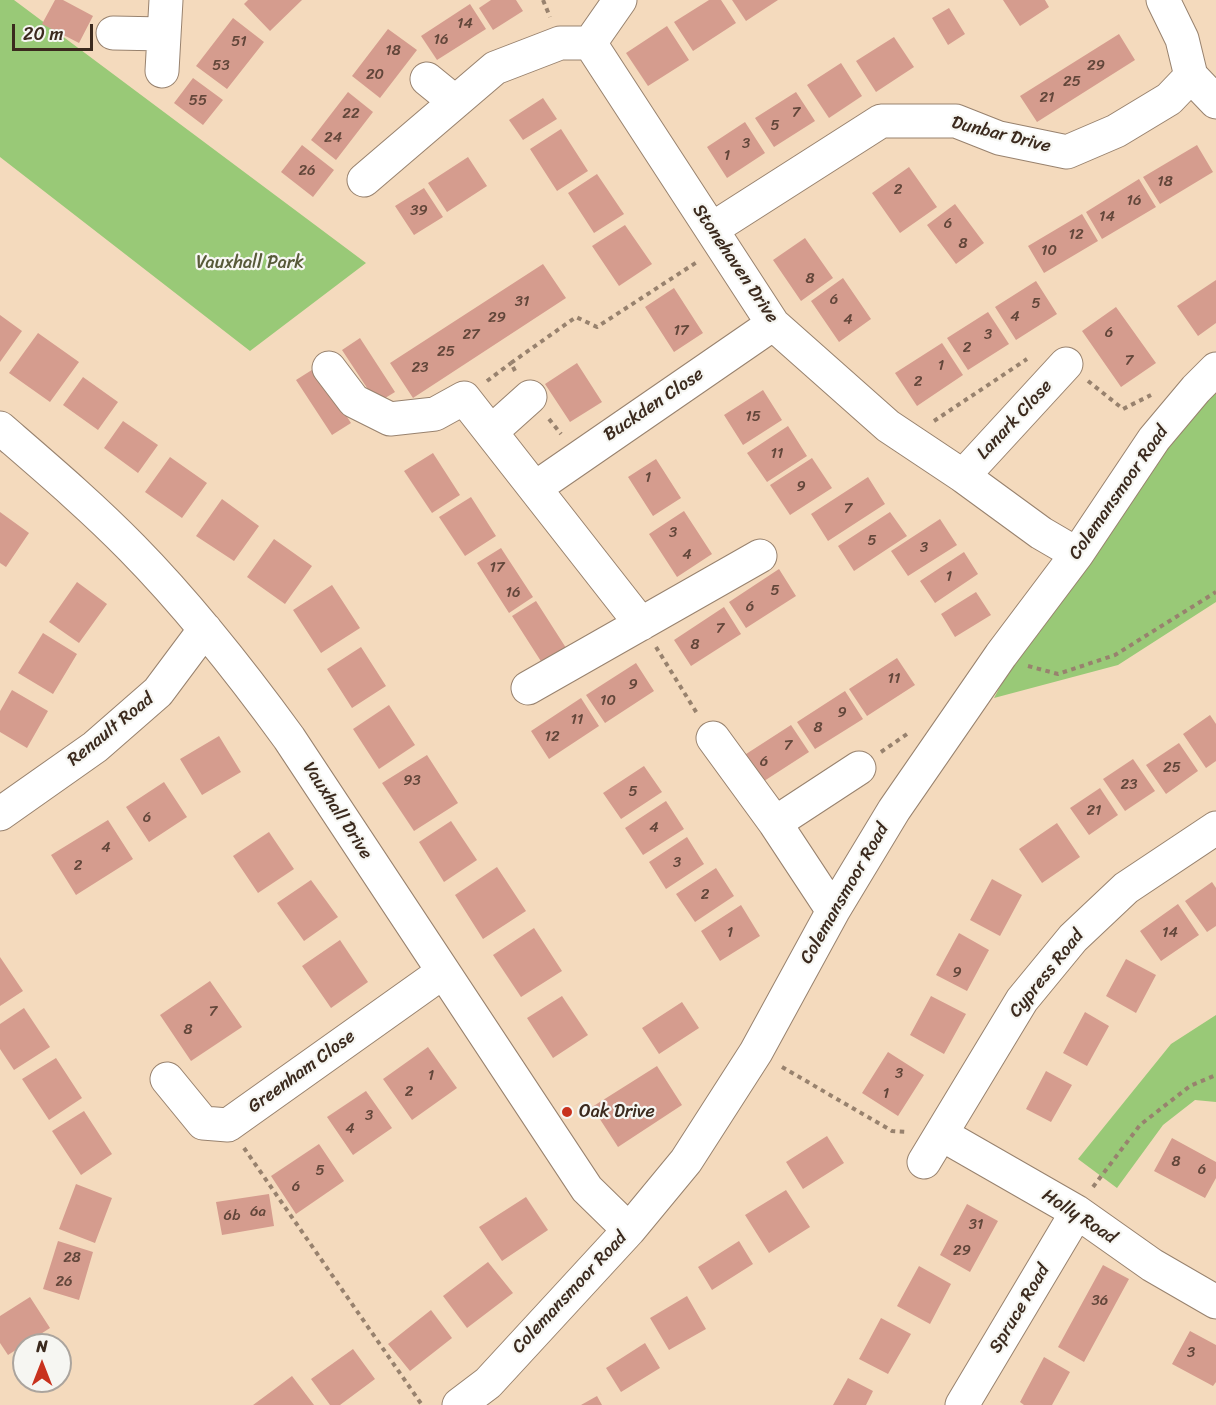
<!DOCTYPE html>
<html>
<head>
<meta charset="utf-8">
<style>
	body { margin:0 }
	#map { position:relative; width:1216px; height:1405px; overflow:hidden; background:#f4dabd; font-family:Sriracha,sans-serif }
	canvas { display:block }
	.north { position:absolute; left:12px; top:1333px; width:60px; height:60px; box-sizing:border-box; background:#f6f6f2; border:2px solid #aba49d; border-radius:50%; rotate:0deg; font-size:16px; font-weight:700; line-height:24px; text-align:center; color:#3b2a1e }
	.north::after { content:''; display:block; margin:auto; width:21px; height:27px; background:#c8321e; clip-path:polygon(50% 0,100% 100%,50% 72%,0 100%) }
	.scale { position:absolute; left:12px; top:24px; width:81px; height:27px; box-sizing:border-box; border:3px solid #3b2a1e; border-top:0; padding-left:8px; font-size:18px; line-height:21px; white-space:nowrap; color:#3b2a1e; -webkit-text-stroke:4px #f6f6f2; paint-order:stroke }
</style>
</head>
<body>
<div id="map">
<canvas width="1216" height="1405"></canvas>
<div class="north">N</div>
<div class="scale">20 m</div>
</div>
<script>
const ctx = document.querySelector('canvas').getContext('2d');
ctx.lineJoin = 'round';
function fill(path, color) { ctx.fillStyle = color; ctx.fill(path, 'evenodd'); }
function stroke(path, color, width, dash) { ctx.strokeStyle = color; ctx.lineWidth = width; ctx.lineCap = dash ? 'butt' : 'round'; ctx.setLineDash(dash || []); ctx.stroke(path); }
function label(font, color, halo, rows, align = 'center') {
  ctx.font = font + ' Sriracha,sans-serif'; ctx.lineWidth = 4.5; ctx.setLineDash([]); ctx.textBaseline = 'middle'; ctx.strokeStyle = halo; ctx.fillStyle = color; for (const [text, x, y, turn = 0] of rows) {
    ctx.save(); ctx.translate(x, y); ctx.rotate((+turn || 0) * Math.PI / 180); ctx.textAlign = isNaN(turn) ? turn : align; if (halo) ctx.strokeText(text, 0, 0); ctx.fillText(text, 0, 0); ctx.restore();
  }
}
const green = new Path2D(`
	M0 0H14L366 263 250 351 0 157Z
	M1216 384V602L1118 665 994 698 1013 662 1123 501Z
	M1216 1015V1102L1195 1100 1163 1125 1117 1188 1078 1159 1171 1044Z`);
const building = new Path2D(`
	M55 0H63L93 16 79 43 42 24Z
	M248 0H302L270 31 244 4Z
	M491 0H516L523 11 493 30 479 8Z
	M709 0H721L736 23 693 51 674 22Z
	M732 0H778L746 21Z
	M1003 0H1045L1049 7 1020 26Z
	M470 4 486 29 437 60 421 36Z
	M949 8 965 34 948 45 932 18Z
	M233 18 264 42 227 89 196 66Z
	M667 26 689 60 648 86 626 53Z
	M388 29 417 50 380 98 352 76Z
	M1119 34 1135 60 1037 122 1020 96Z
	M894 37 914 67 876 92 856 61Z
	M841 63 862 96 829 118 807 85Z
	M193 78 223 100 203 125 174 103Z
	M348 92 373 112 336 160 311 140Z
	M796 92 815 121 774 147 755 118Z
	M543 98 557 119 523 140 509 120Z
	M745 122 765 153 727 178 707 147Z
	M561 129 588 171 557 191 530 149Z
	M302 145 334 170 313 197 281 172Z
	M1197 145 1213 172 1160 204 1143 177Z
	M468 157 487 186 447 212 428 183Z
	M909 167 937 207 900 233 872 193Z
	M597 174 624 214 594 233 568 193Z
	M1139 179 1156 207 1102 239 1086 212Z
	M424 188 443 217 414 235 395 206Z
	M955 204 984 243 956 264 927 225Z
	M1082 214 1098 241 1044 273 1028 246Z
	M625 225 652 264 619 286 592 246Z
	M805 238 833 278 801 301 773 260Z
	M543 264 566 298 413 398 390 363Z
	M843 278 871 319 839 342 811 301Z
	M1216 280V323L1198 336 1177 306Z
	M1036 281 1057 314 1016 340 995 307Z
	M674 288 703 333 674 352 645 307Z
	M1116 307 1156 363 1121 387 1082 331Z
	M988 312 1009 344 968 370 947 338Z
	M0 315 22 331 0 362Z
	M38 333 79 362 50 402 9 373Z
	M360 338 395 392 377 403 342 350Z
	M942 343 963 375 917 406 895 373Z
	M577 363 602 402 570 422 545 384Z
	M315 368 351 423 332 435 296 380Z
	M83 377 118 402 98 430 63 405Z
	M763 390 782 420 743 445 724 415Z
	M123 421 158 445 138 473 104 448Z
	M788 426 807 456 767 482 747 453Z
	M433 453 460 495 432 513 404 471Z
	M170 457 207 483 182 518 145 492Z
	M812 458 832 488 790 515 770 485Z
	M656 459 681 498 653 516 628 477Z
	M868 477 885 504 828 541 811 514Z
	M471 497 496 536 465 556 439 517Z
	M222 499 259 526 234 561 196 536Z
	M684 511 712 554 677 577 649 534Z
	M0 512 29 533 6 567 0 563Z
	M890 512 907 536 854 571 838 546Z
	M940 519 957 545 908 576 891 551Z
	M274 539 312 566 285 604 247 577Z
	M501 548 533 597 509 613 477 563Z
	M964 552 978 574 935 603 920 581Z
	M779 569 796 596 746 628 729 602Z
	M77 582 107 604 79 643 49 622Z
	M332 585 360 628 321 653 293 610Z
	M976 592 991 615 955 637 941 614Z
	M536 601 568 651 544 666 512 616Z
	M724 607 741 634 691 666 674 640Z
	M43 633 77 654 53 694 18 673Z
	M361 647 386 686 352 708 327 669Z
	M897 658 915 685 867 716 849 689Z
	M636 663 654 691 605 723 586 695Z
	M12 690 48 711 27 748 0 732V711Z
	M845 691 863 719 815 749 797 722Z
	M581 698 599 726 549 759 531 731Z
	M389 705 415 745 379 769 353 729Z
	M1210 715 1216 724V761L1206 768 1183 734Z
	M791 725 809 752 761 783 743 756Z
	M219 736 241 772 202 795 180 759Z
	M1179 743 1198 771 1166 794 1146 765Z
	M427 755 458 803 414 831 382 783Z
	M1133 759 1155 791 1125 811 1103 779Z
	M644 766 662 792 621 819 603 793Z
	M164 782 187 817 149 842 126 807Z
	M1100 788 1118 815 1089 835 1070 808Z
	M666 801 684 829 643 855 625 828Z
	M108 820 133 859 76 895 51 855Z
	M451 821 477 860 444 882 419 842Z
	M1057 823 1080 857 1042 883 1019 849Z
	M269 832 294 869 258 893 233 856Z
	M687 837 704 864 666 889 649 862Z
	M497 867 526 911 483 939 455 895Z
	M716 868 734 896 695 922 676 894Z
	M992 879 1022 895 1000 936 970 920Z
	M311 880 338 917 304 941 277 903Z
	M1212 882 1216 888V926L1207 932 1185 901Z
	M1178 904 1199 935 1161 961 1140 931Z
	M741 905 760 936 720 961 701 931Z
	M534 928 562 971 521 997 493 955Z
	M959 933 989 950 967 991 936 975Z
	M340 940 368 982 331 1008 302 966Z
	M0 957 23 991 0 1006Z
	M1126 959 1156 975 1136 1013 1106 996Z
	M210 981 242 1027 191 1061 160 1015Z
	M562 996 588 1035 553 1058 527 1018Z
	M931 996 966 1014 944 1054 910 1035Z
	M682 1002 699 1028 659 1054 642 1028Z
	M24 1008 50 1047 14 1070 0 1049V1024Z
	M1085 1012 1109 1026 1087 1066 1063 1053Z
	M428 1047 457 1088 412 1120 383 1079Z
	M888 1052 924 1075 898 1116 862 1093Z
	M56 1058 82 1098 49 1120 22 1079Z
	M657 1066 682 1105 618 1147 592 1107Z
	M1046 1071 1072 1085 1051 1122 1026 1109Z
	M366 1091 392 1128 353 1155 327 1117Z
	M84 1111 112 1154 81 1175 52 1131Z
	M827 1136 844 1163 803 1189 786 1162Z
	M1172 1138 1216 1162V1178L1205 1198 1154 1171Z
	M319 1144 344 1181 296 1214 271 1176Z
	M76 1184 112 1198 95 1243 59 1229Z
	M786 1190 810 1227 769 1253 745 1215Z
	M269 1194 274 1226 222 1235 216 1202Z
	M526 1197 548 1230 502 1261 479 1227Z
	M967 1204 998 1221 970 1272 940 1255Z
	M58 1241 93 1252 79 1300 43 1289Z
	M739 1241 753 1264 712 1290 698 1267Z
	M488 1262 513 1293 467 1328 443 1296Z
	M1103 1265 1129 1279 1084 1362 1058 1347Z
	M919 1266 951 1284 930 1324 897 1306Z
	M687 1296 706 1329 669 1350 650 1318Z
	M30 1297 50 1328 8 1355 0 1343V1316Z
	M431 1310 452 1338 410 1371 388 1344Z
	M881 1318 911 1334 888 1374 859 1359Z
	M1190 1331 1216 1345V1382L1213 1386 1172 1364Z
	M645 1343 660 1368 621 1392 606 1368Z
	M353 1349 375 1379 340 1405H330L311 1379Z
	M1044 1357 1070 1372 1052 1405H1024L1020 1402Z
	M292 1376 314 1405H253L272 1391Z
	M848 1378 873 1391 866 1405H833Z
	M597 1396 602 1405H581Z`);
const path = new Path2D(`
	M543 0 550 17
	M515 371 511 363 576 317 597 327 697 262
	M487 381 511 363
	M1088 381 1123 409 1151 395
	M549 419 561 434
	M934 421 1027 359
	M656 647 698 715
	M1028 666 1058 674 1115 655 1216 592
	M881 752 910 732
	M782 1067 892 1131 907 1132
	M244 1148 422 1405
	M1093 1187 1140 1125 1190 1086 1216 1075`);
const minor = new Path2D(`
	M113 33 164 34
	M590 43 620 0
	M162 71 166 0
	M1191 76 1216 102
	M427 79 454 101
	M364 180 495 68 560 43H590L773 324 888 426 963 476 1041 533 1077 554
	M712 229 881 121H956L999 138 1067 152 1116 131 1169 99 1191 76 1182 39 1163 0
	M329 368 354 401 390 419 435 414 464 398 641 624
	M0 428C45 467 91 506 132 548 190 607 241 672 289 738L587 1189 629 1230
	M491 432 530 397
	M963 476 1066 364
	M535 488 773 324
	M528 688 760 556
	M713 738 775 823 833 911
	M0 814 95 747 158 692 205 629
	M775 823 859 768
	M167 1079 203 1123 228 1125 443 972
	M941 1134 1077 1212 1152 1265 1216 1302
	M924 1162 1022 1000 1073 938 1126 888 1216 828
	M459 1405 488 1383 629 1230 686 1161 756 1052 833 911 894 810 1001 655 1077 554 1154 439 1196 389 1216 369
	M962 1405 1077 1212`);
const markers = [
	[567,1112,6,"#c8321e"]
];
const numberNames = [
	["14",465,24],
	["16",441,40],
	["51",239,42],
	["18",393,51],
	["53",221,66],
	["29",1096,66],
	["20",375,75],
	["25",1072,82],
	["21",1047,98],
	["55",198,101],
	["7",796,113],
	["22",351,114],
	["5",775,126],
	["24",333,138],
	["3",746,144],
	["1",727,156],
	["26",307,171],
	["18",1165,182],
	["2",898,190],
	["16",1134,201],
	["39",419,211],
	["14",1107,217],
	["6",948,224],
	["12",1076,235],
	["8",963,244],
	["10",1049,251],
	["8",810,279],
	["6",834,300],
	["31",522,302],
	["5",1036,304],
	["4",1015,317],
	["29",497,318],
	["4",848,320],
	["17",681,331],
	["6",1109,333],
	["27",471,335],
	["3",988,335],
	["2",967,348],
	["25",446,352],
	["7",1129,361],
	["1",941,366],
	["23",420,368],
	["2",918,382],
	["15",753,417],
	["11",777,454],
	["1",648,478],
	["9",801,487],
	["7",848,509],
	["3",673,533],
	["5",872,541],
	["3",924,548],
	["4",687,555],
	["17",497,568],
	["1",949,577],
	["5",775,591],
	["16",513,593],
	["6",750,607],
	["7",720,629],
	["8",695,645],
	["11",894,679],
	["9",633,685],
	["10",608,701],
	["9",842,713],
	["11",577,720],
	["8",818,728],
	["12",552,737],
	["7",788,746],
	["6",764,762],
	["25",1172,768],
	["93",412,781],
	["23",1129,785],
	["5",633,792],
	["21",1094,811],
	["6",147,818],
	["4",654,828],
	["4",106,848],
	["3",677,863],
	["2",78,866],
	["2",705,895],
	["1",730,933],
	["14",1170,933],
	["9",957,973],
	["7",213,1012],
	["8",188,1030],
	["3",899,1074],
	["1",431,1076],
	["2",409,1092],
	["1",886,1094],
	["3",369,1116],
	["4",350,1129],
	["8",1176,1162],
	["6",1202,1170],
	["5",320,1171],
	["6",296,1187],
	["6a",258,1212],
	["6b",232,1216],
	["31",976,1225],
	["29",962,1251],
	["28",72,1258],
	["26",64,1282],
	["36",1100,1301],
	["3",1191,1353]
];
const streetNames = [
	["Dunbar Drive",1001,135,14],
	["Stonehaven Drive",735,264,56],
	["Buckden Close",654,405,-34],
	["Lanark Close",1015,420,-47],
	["Colemansmoor Road",1119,493,-55],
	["Renault Road",111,730,-39],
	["Vauxhall Drive",337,811,57],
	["Colemansmoor Road",845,894,-60],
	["Cypress Road",1047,974,-51],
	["Greenham Close",302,1072,-36],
	["Holly Road",1079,1217,33],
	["Colemansmoor Road",570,1293,-47],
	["Spruce Road",1020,1309,-59]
];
const parkNames = [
	["Vauxhall Park",250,263]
];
const poiNames = [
	["Oak Drive",579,1112]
];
fill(green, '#99c977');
fill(building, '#d59c8e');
stroke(minor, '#98826e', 35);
stroke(path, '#98826e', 4, [4.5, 4.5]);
stroke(minor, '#fff', 33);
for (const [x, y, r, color] of markers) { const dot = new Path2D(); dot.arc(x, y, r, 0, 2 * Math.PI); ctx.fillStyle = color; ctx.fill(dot); stroke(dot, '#f6f6f2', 2); }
label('15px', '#62463a', null, numberNames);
label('18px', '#3b2a1e', '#f6f6f2', streetNames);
label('18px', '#575a39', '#f6f6f2', parkNames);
label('18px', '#3b2a1e', '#f6f6f2', poiNames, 'left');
</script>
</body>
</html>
